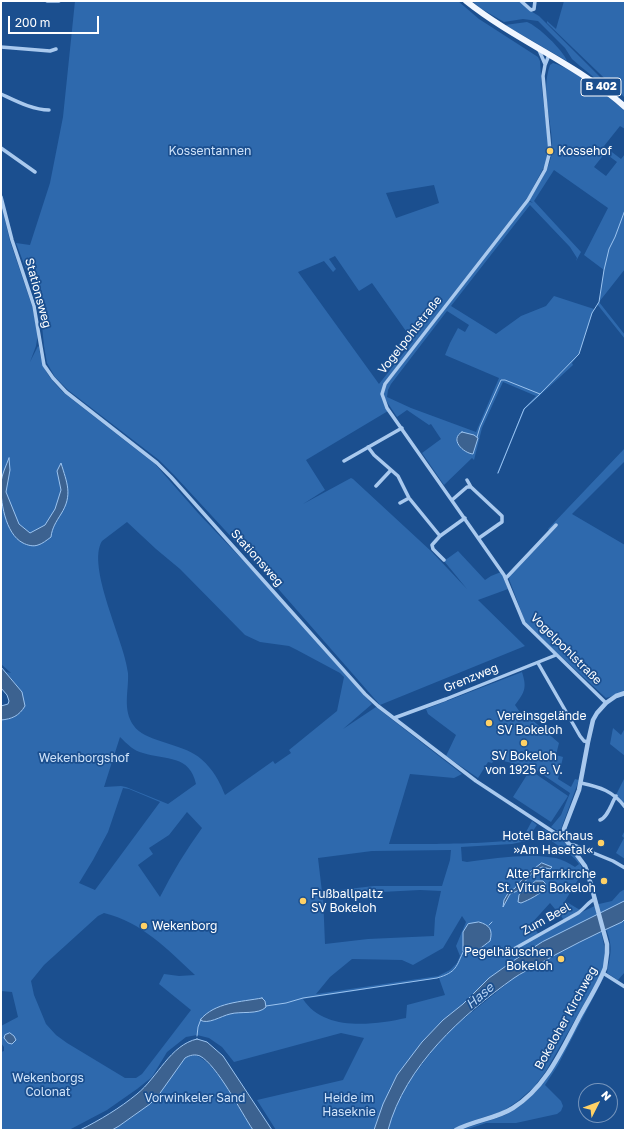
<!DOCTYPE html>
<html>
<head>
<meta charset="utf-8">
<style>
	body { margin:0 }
	#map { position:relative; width:626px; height:1131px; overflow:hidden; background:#1b4f8f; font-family:"Golos Text",sans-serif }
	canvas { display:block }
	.frame { position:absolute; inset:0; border:2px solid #fff; pointer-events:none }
	.north { position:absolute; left:578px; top:1083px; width:40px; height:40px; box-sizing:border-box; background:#1b4f8f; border:1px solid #7695bc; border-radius:50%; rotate:48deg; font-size:11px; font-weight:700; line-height:16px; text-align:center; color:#fff }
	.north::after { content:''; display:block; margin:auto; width:14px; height:18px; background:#ffd166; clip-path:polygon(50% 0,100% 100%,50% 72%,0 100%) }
	.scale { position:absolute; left:8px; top:16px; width:91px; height:18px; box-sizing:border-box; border:2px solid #fff; border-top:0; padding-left:5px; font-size:12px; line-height:14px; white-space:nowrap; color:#fff; -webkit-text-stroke:3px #1b4f8f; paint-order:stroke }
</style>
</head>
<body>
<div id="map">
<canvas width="626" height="1131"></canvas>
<div class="frame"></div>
<div class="north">N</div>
<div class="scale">200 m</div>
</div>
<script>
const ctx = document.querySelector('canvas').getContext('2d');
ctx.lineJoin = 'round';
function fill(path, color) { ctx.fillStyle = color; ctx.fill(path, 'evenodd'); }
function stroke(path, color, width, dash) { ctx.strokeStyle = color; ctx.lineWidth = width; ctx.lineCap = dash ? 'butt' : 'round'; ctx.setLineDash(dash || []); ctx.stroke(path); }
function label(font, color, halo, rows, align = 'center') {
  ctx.font = font + ' "Golos Text",sans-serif'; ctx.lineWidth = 3.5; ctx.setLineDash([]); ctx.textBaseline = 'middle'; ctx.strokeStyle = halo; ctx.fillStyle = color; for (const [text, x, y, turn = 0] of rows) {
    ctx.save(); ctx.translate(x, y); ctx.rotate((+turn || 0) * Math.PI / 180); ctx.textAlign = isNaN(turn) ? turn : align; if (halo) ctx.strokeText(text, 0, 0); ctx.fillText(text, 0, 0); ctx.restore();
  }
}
const green = new Path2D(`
	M75 1H458L479 19 538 57 540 61 542 90 549 149 547 161 528 197 384 383C380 397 382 399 388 411L306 460 325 490 303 504 351 478 353 479 432 552 467 589 444 561 458 551 485 580 491 576 501 572 508 589 478 600 525 646 380 705 260 568 175 476 159 460 68 390 55 377 47 363 44 346 40 306 16 243 30 245 50 183 63 117ZM434 185 439 203 396 218 386 193ZM335 256 359 291 372 283 413 341 379 384 298 272 324 261 333 272 336 269 329 259Z
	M472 1H519L529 10 539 16 617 94 618 97 580 66 572 59 565 48 538 21 523 19 504 22 480 8Z
	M564 1H622L625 2V98L547 23V21L556 29Z
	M527 22C538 26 563 50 567 61L505 25Z
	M553 63C574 69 608 96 625 111V129L620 126 604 146 621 159 625 154V227L624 230 625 231V269L599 302 625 335V339L597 304 599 302 604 270 584 255 608 208 554 170 534 201 581 252 576 261 577 258 570 247 530 205 451 306 496 334 521 316 546 306 554 296 594 309 592 314 579 354 572 363 573 365 525 409 498 474 497 473 524 408 536 396 503 382 482 428 474 460 472 458 444 485 422 453 441 439 431 424 429 425 407 410 397 417 385 399 383 389 528 201 533 203 529 200C538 184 551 168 552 150 553 121 540 93 550 65ZM605 153 617 162 606 176 594 167ZM447 311 469 325 465 332 458 328 450 343 445 355 499 378 476 432 411 408 387 397 388 390 391 384ZM458 435 478 438 473 454 456 439Z
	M1 204 10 241 32 306 38 334 36 346 30 362 38 346 39 347C42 369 49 378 64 393L155 464 198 513 255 573 372 704 343 729 376 707 462 774 454 778 410 774 389 844C407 844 512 845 522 837 526 833 529 826 532 821L537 825 526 841 512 844 461 847 462 861 467 862C493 858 530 853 556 858 563 860 569 863 575 867L579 864C568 849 554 845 541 832L543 829 561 837 578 859 585 875 579 878 565 901 580 910 564 920 550 903 531 924 540 936 584 911 599 904 612 901 620 892 625 889V901L542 942 513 961 489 978 463 1004 443 1020 422 1042 397 1075 390 1088 374 1130H276L257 1100 343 1080 364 1038 341 1033 234 1062 222 1047 209 1038 197 1035 186 1037 167 1052 152 1077 137 1089 107 1110 69 1130H1V1052L4 1051V1047L1 1043V1026L18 1017 12 992 1 991V720L13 718 21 712 22 692 6 672 11 673 1 664ZM127 522 156 549 180 569 245 635 260 642 289 646 297 650 340 673 344 677 337 711 289 750 291 753 275 764 273 761 225 795C223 791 222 787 220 784 215 773 205 760 194 754 179 744 143 740 134 726 122 710 129 691 128 673 125 642 86 567 102 541ZM120 737C127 744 134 751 143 753 166 760 190 755 196 784L168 804 126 787 121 786 104 787ZM123 788 129 789 160 802 95 890 79 883 93 860 108 832ZM187 812 202 828C186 850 172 873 160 897L138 865 153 854 149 848 169 835ZM451 850 450 860 442 886H374L322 892 318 858 372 851ZM420 890 441 891 435 918 434 936 368 939 325 944 323 895ZM104 913C142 922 168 950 195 975L179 976 164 974 159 984 191 1010 142 1074 136 1078H125L67 1043 56 1035 46 1024 34 995 31 981 44 965 98 916ZM462 916 466 922 456 946 460 956 457 963 450 970 438 976 316 994 330 977 352 959 402 960 413 965 443 948ZM439 978 445 995 407 1005 406 1018C374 1025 324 1032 303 999Z
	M625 448V461L572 514 625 545V692L606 698 528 626 524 619 509 579 510 574 550 531 548 529Z
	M522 672C527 688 525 692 515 705L526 721 530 718 559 743 556 755 563 757 558 779 571 787 575 779 579 780 561 829 558 831 551 827 561 815 570 793 533 768 495 759 492 763 488 762 478 778 446 756 456 735 428 714 426 709Z
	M613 728 621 735 625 728V756L610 744Z
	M530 770 568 796 551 822 513 797Z
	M625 777V806L616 795Z
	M625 830V859L616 853 624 838 622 836Z
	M625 919V972L618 980 607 973C610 953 614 950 606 929Z
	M601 932C605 948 607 956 602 972L546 1071 534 1087 518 1101 503 1111 466 1123 453 1130H388L395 1108 408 1083 434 1048 451 1029 514 978 548 958Z
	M603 977H604L558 1065 545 1085 561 1101 563 1106 561 1111 557 1114 516 1123H486L465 1130H461C475 1124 491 1121 505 1115 518 1109 528 1100 537 1090Z
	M195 1055C217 1062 239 1110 253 1130H112L134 1116 158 1096 185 1058 189 1056Z`);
const water = new Path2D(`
	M462 432 474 435 478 438 473 454C463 453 449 439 462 432Z
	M9 458 10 470 6 492 19 524 30 533 45 525 55 509 61 490 57 471 61 463C67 483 73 495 61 514 56 522 52 528 51 537 47 540 42 544 38 545 33 547 27 545 23 543 5 534 0 500 1 482 2 474 6 466 9 458Z
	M1 667 22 692 25 706C19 716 12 719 1 720V706L8 704 9 701 7 695 1 688Z
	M542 863 552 867 550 869 542 867 534 871 517 891 510 894 503 907 504 900 510 890 514 889 526 875Z
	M536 881H543L545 883 546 888C540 894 529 900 521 903L518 902 519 895Z
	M625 901V919L622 922C593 935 565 949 537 965 530 969 521 973 514 978 462 1015 405 1066 388 1130H374L383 1104 397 1075 422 1042 443 1020 463 1004 489 978 513 961 542 942Z
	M479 922C490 925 493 930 490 941 483 946 476 953 467 954L463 951V932L468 924Z
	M262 998 265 1001 266 1007C259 1015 240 1011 230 1014 221 1016 208 1025 200 1020 215 1002 241 1002 262 998Z
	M10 1033 14 1036 16 1040 12 1044 8 1043 4 1038 5 1035Z
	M197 1039 207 1042 223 1056 272 1130H253C241 1112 217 1065 200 1056 195 1054 190 1055 185 1058L158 1096 150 1104 119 1126 112 1130H80C100 1120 120 1108 137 1094 158 1077 170 1045 197 1039Z`);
const stream = new Path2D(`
	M477 437 480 427 501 380H505L540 394 579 354 592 313 599 302 604 270 609 249 615 237 625 210
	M498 473 524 409 540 394
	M489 925 492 922
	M266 1006 286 1003 303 998 437 978C457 972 456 967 464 950
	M197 1036 198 1027 201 1019`);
const minor = new Path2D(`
	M47 1H59
	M521 1 531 10 534 9 535 1
	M1 47 50 51 56 49
	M539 50 545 64
	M549 55 545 65 543 76 550 151 545 170 528 200 385 384 382 394 387 408 504 575 524 623 606 703
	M1 94C16 101 33 110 49 110
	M1 148 35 172
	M1 197 12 240 34 306 44 365 53 378 66 392 157 463 171 477 365 694 378 706 476 781 555 833 564 834
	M368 447 374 455 398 476 409 498 440 536
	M344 461 402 428
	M467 480 471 487
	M376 486 391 470
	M452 500 467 487H471L502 516V522L499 524 479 538
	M400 503 409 498
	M444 560 433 549 432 545 440 536 465 518
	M506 578 556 525
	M538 663 580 736 584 741 588 742
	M394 718 446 699 556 655
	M581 783C600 787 613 791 625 807
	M600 820C608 817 611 804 616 796
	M570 845H574L613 861 625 868
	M505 954 578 913C584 909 589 901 595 899
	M603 973 625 987`);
const tertiary = new Path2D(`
	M456 1130C474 1120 496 1119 513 1108 547 1087 563 1047 581 1014 589 999 599 984 605 968L607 953V944L588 874 585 866 566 840 564 829 579 790 588 742 593 720 597 713 606 703 616 696 625 693`);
const primary = new Path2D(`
	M466 1C516 41 577 64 625 107`);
const markers = [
	[550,151,4,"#ffd166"],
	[489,723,4,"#ffd166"],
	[524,743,4,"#ffd166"],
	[601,843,4,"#ffd166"],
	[604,881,4,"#ffd166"],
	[303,901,4,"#ffd166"],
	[144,926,4,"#ffd166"],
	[561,959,4,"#ffd166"]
];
const shields = [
	[601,87,40]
];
const shieldNames = [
	["B 402",601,87]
];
const parkNames = [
	["Kossentannen",210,151],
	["Wekenborgshof",84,758],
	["Wekenborgs",48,1078],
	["Colonat",48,1092],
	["Vorwinkeler Sand",195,1098],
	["Heide im",349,1098],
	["Haseknie",349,1112]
];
const poiNames = [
	["Kossehof",558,151],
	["Vereinsgelände",497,716],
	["SV Bokeloh",497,730],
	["SV Bokeloh",524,756,"center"],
	["von 1925 e. V.",524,770,"center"],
	["Hotel Backhaus",593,836,"right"],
	["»Am Hasetal«",593,850,"right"],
	["Alte Pfarrkirche",596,874,"right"],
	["St. Vitus Bokeloh",596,888,"right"],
	["Fußballpaltz",311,894],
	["SV Bokeloh",311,908],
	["Wekenborg",152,926],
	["Pegelhäuschen",553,952,"right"],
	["Bokeloh",553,966,"right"]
];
const streetNames = [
	["Stationsweg",38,293,75],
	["Vogelpohlstraße",410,335,-52],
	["Stationsweg",257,558,48],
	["Vogelpohlstraße",566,649,45],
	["Grenzweg",471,678,-22],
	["Zum Beel",546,919,-29],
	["Bokeloher Kirchweg",566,1018,-61]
];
const waterNames = [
	["Hase",480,996,-41]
];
fill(green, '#2e69ad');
fill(water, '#3c6290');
stroke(water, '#9cc4f0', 1);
stroke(stream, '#9cc4f0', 1);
stroke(minor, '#a9c9ee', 3.5);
stroke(tertiary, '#a9c9ee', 4.5);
stroke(primary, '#f0f6ff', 6);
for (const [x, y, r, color] of markers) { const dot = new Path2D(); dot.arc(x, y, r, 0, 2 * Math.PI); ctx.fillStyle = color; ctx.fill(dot); stroke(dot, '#1b4f8f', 1.5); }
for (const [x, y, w] of shields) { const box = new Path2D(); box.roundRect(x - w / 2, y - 9, w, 18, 3); ctx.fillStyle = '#1b4f8f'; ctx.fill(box); stroke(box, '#fff', 1); }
label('bold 11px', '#fff', null, shieldNames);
label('12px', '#cfe3fa', '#1b4f8f', parkNames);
label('12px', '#fff', '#1b4f8f', poiNames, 'left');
label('12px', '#fff', '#1b4f8f', streetNames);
label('italic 13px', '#b5d3f5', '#1b4f8f', waterNames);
</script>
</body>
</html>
